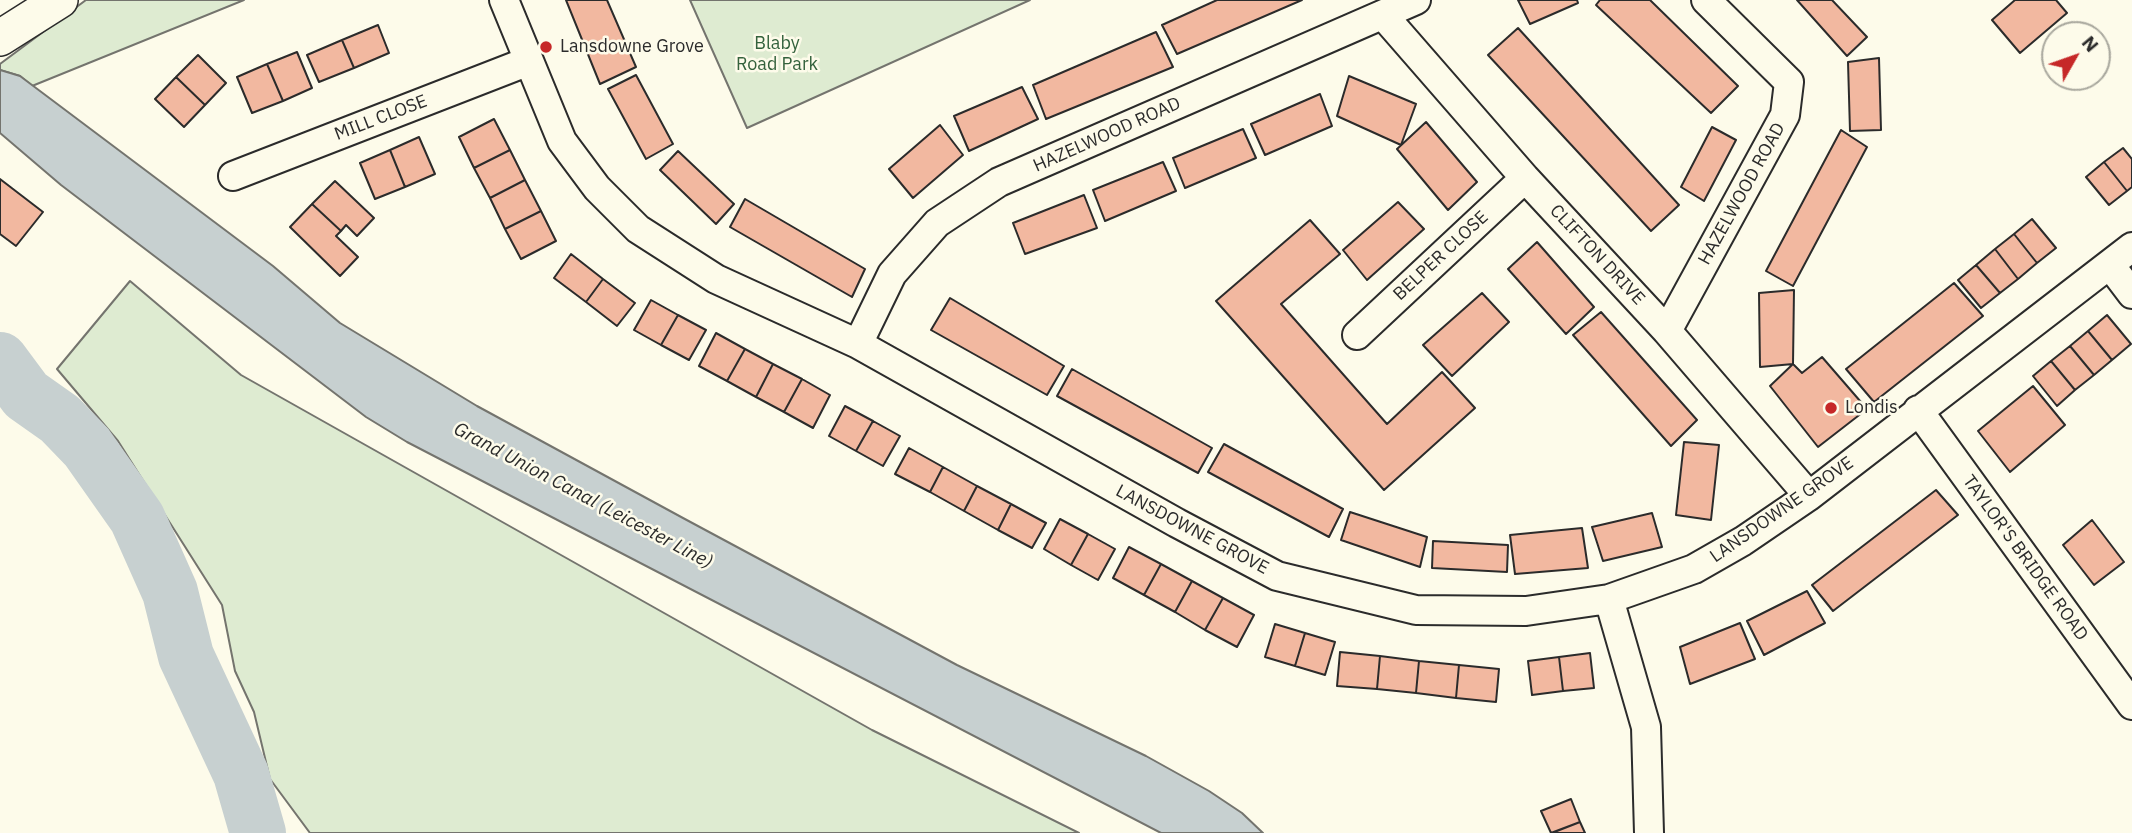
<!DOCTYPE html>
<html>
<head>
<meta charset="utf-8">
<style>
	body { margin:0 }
	#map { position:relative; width:2132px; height:833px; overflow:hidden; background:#fdfbea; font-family:"IBM Plex Sans",sans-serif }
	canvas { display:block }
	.north { position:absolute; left:2041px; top:21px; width:70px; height:70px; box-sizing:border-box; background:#fdfbea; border:2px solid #a9a89e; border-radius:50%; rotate:50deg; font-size:19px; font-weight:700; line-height:28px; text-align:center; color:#2b2b2b }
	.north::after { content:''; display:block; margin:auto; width:24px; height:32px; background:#c62828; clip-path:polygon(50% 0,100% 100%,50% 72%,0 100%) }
</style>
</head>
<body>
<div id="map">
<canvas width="2132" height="833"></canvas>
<div class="north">N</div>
</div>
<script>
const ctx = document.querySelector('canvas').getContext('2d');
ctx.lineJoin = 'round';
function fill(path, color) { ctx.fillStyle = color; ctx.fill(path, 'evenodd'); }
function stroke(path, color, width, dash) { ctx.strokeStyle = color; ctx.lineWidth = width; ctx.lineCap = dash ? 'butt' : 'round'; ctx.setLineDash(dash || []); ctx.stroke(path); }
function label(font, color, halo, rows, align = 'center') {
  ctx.font = font + ' "IBM Plex Sans",sans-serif'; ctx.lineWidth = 5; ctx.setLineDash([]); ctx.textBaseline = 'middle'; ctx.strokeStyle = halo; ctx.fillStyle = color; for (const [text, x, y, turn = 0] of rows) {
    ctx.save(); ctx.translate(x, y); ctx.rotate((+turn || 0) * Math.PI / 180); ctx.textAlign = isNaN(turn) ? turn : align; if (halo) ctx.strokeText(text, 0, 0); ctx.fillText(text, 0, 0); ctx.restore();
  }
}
const green = new Path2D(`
	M86 0H244L32 86 20 76 0 70V64Z
	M690 0H1030L747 128Z
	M130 281 241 375 872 730 1079 833H310L270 779 254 712 235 671 222 605 118 441 57 369Z`);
const water = new Path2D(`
	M0 70 20 76 273 266 340 323 477 406 683 518 957 665 1146 756 1209 791 1242 813 1263 833H1161L407 442 366 417 61 185 0 133Z`);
const river = new Path2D(`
	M0 360 26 395 60 419 87 447 137 518 170 592 186 656 241 774 258 833`);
const building = new Path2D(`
	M566 0H607L636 67 600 84Z
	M1217 0H1302L1177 54 1162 25Z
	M1518 0H1577L1578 3 1530 24Z
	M1600 0H1650L1738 86 1711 113 1596 5Z
	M1797 0H1832L1867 37 1847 56Z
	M2015 0H2056L2067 13 2020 53 1992 20Z
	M378 25 389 53 354 68 342 40Z
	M1518 28 1679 205 1651 231 1488 55Z
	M1156 32 1173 67 1046 119 1033 85Z
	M342 40 354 68 319 82 307 55Z
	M297 52 312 88 283 101 267 64Z
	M198 55 226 83 205 105 176 77Z
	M1879 58 1881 130 1850 131 1848 62Z
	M267 64 283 101 252 113 237 77Z
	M636 75 673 144 646 159 608 89Z
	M1349 76 1416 104 1401 145 1337 116Z
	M176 77 205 105 184 127 155 99Z
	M1022 87 1038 119 969 151 954 116Z
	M1320 94 1332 126 1265 155 1251 124Z
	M494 119 510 150 474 168 459 137Z
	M1426 122 1477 182 1448 210 1397 149Z
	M940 125 963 155 913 198 889 169Z
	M1712 127 1736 140 1704 201 1681 187Z
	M1243 129 1256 158 1185 188 1173 158Z
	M1841 130 1867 147 1793 286 1766 271Z
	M419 137 435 174 405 187 390 150Z
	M2123 148 2132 159V187L2127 191 2104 162Z
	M390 150 405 187 375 199 360 163Z
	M510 150 525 180 490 198 474 168Z
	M678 151 734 204 716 224 660 170Z
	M1163 162 1176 191 1105 221 1093 190Z
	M2104 162 2127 191 2109 205 2086 177Z
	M0 179 43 212 16 246 0 234Z
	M525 180 541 211 505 229 490 198Z
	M335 181 374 218 357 236 346 225 341 231 312 204Z
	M1084 195 1097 228 1025 254 1013 223Z
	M745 199 865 269 852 297 730 227Z
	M1398 202 1424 229 1367 280 1343 250Z
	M312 204 341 231 336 236 358 257 340 276 290 227Z
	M541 211 556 241 521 259 505 229Z
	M2032 219 2056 248 2037 263 2014 234Z
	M1310 220 1340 254 1281 304 1387 424 1442 372 1475 408 1384 490 1216 301Z
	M2014 234 2037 263 2018 279 1995 249Z
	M1537 242 1594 307 1566 334 1508 269Z
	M1995 249 2018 279 2000 293 1976 265Z
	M571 254 603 279 586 302 554 278Z
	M1976 265 2000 293 1981 308 1958 280Z
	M603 279 635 303 617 326 586 302Z
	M1954 283 1983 316 1874 402 1846 369Z
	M1794 290 1793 364 1760 367 1759 293Z
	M1482 293 1509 322 1452 376 1423 345Z
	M950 298 1064 366 1047 395 931 330Z
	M651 300 678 315 661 345 634 330Z
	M1601 312 1697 420 1671 446 1573 335Z
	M678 315 706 330 689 360 661 345Z
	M2107 315 2131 344 2112 360 2088 331Z
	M2088 331 2112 360 2094 375 2070 346Z
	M716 333 745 349 727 381 699 366Z
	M2070 346 2094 375 2075 390 2051 361Z
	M745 349 773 364 756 397 727 381Z
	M1822 357 1867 409 1818 447 1770 386 1793 364 1802 373Z
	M2051 361 2075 390 2057 406 2033 376Z
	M773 364 802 379 784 412 756 397Z
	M1072 369 1212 448 1198 473 1057 396Z
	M802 379 830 395 813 428 784 412Z
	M2033 386 2065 425 2010 472 1978 431Z
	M845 406 873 421 856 451 829 436Z
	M873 421 900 436 883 466 856 451Z
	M1684 442 1719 445 1711 520 1676 515Z
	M1224 444 1343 509 1329 537 1208 472Z
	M909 448 943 467 930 492 895 474Z
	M943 467 977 486 964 511 930 492Z
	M977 486 1011 504 998 530 964 511Z
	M1936 490 1958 515 1833 611 1812 585Z
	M1011 504 1046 523 1032 548 998 530Z
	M1350 512 1427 537 1420 567 1341 540Z
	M1652 513 1662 547 1603 561 1592 527Z
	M1060 519 1088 534 1071 565 1044 549Z
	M2092 520 2124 562 2094 585 2063 545Z
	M1582 528 1588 568 1515 574 1510 535Z
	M1088 534 1115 549 1098 580 1071 565Z
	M1433 541 1508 545 1507 572 1432 568Z
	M1129 547 1161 564 1144 595 1113 578Z
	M1161 564 1192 581 1175 612 1144 595Z
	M1192 581 1223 598 1205 630 1175 612Z
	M1807 591 1825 623 1764 655 1747 621Z
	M1223 598 1254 615 1237 647 1205 630Z
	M1740 623 1755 659 1690 684 1680 647Z
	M1275 624 1305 633 1295 666 1265 657Z
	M1305 633 1335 642 1325 675 1295 666Z
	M1340 652 1380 656 1377 689 1337 686Z
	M1590 653 1594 688 1563 691 1559 657Z
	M1380 656 1419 661 1416 693 1377 689Z
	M1559 657 1563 691 1532 695 1528 661Z
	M1419 661 1459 665 1456 698 1416 693Z
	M1459 665 1499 669 1496 702 1456 698Z
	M1571 799 1580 822 1551 833 1541 811Z
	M1580 822 1585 833H1552Z`);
const minor = new Path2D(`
	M504 0 562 141 597 188 638 229 716 279 858 344 1177 523 1277 576 1416 610 1526 611 1609 599 1694 569 1743 541 1809 496 2132 247
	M1383 15 1525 178 1667 331 1809 496
	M233 176 529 61
	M2110 265 2132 294
	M1667 331 1785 115 1789 82 1706 0
	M1357 335 1525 178
	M858 344 892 274 937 223 999 182 1416 0
	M1918 410 2132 705
	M1609 599 1646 727 1649 833`);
const tertiary = new Path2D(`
	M0 38 60 0`);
const markers = [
	[546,47,7,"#c62828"],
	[1831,408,7,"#c62828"]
];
const parkNames = [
	["Blaby",777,44],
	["Road Park",777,65]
];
const poiNames = [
	["Lansdowne Grove",560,47],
	["Londis",1845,408]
];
const streetNames = [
	["MILL CLOSE",381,118,-21],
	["HAZELWOOD ROAD",1107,135,-24],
	["HAZELWOOD ROAD",1742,194,-61],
	["CLIFTON DRIVE",1597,255,47],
	["BELPER CLOSE",1441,256,-43],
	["LANSDOWNE GROVE",1782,510,-35],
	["LANSDOWNE GROVE",1192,530,28],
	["TAYLOR'S BRIDGE ROAD",2025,558,54]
];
const waterNames = [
	["Grand Union Canal (Leicester Line)",583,496,28]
];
fill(green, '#deebd1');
stroke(green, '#74746e', 2);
fill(water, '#c7d0d0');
stroke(water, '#74746e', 2);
stroke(river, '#c7d0d0', 56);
fill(building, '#f2b8a0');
stroke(building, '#2b2b2b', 2);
stroke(minor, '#2b2b2b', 32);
stroke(tertiary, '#2b2b2b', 38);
stroke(minor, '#fdfbea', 28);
stroke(tertiary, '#fdfbea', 35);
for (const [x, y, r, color] of markers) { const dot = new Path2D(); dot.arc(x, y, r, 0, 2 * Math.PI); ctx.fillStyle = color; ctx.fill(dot); stroke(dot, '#fdfbea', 2.5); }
label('18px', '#34623c', '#fdfbea', parkNames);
label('18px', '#2b2b2b', '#fdfbea', poiNames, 'left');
label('18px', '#2b2b2b', '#fdfbea', streetNames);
label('italic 19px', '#2b2b2b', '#fdfbea', waterNames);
</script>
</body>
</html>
